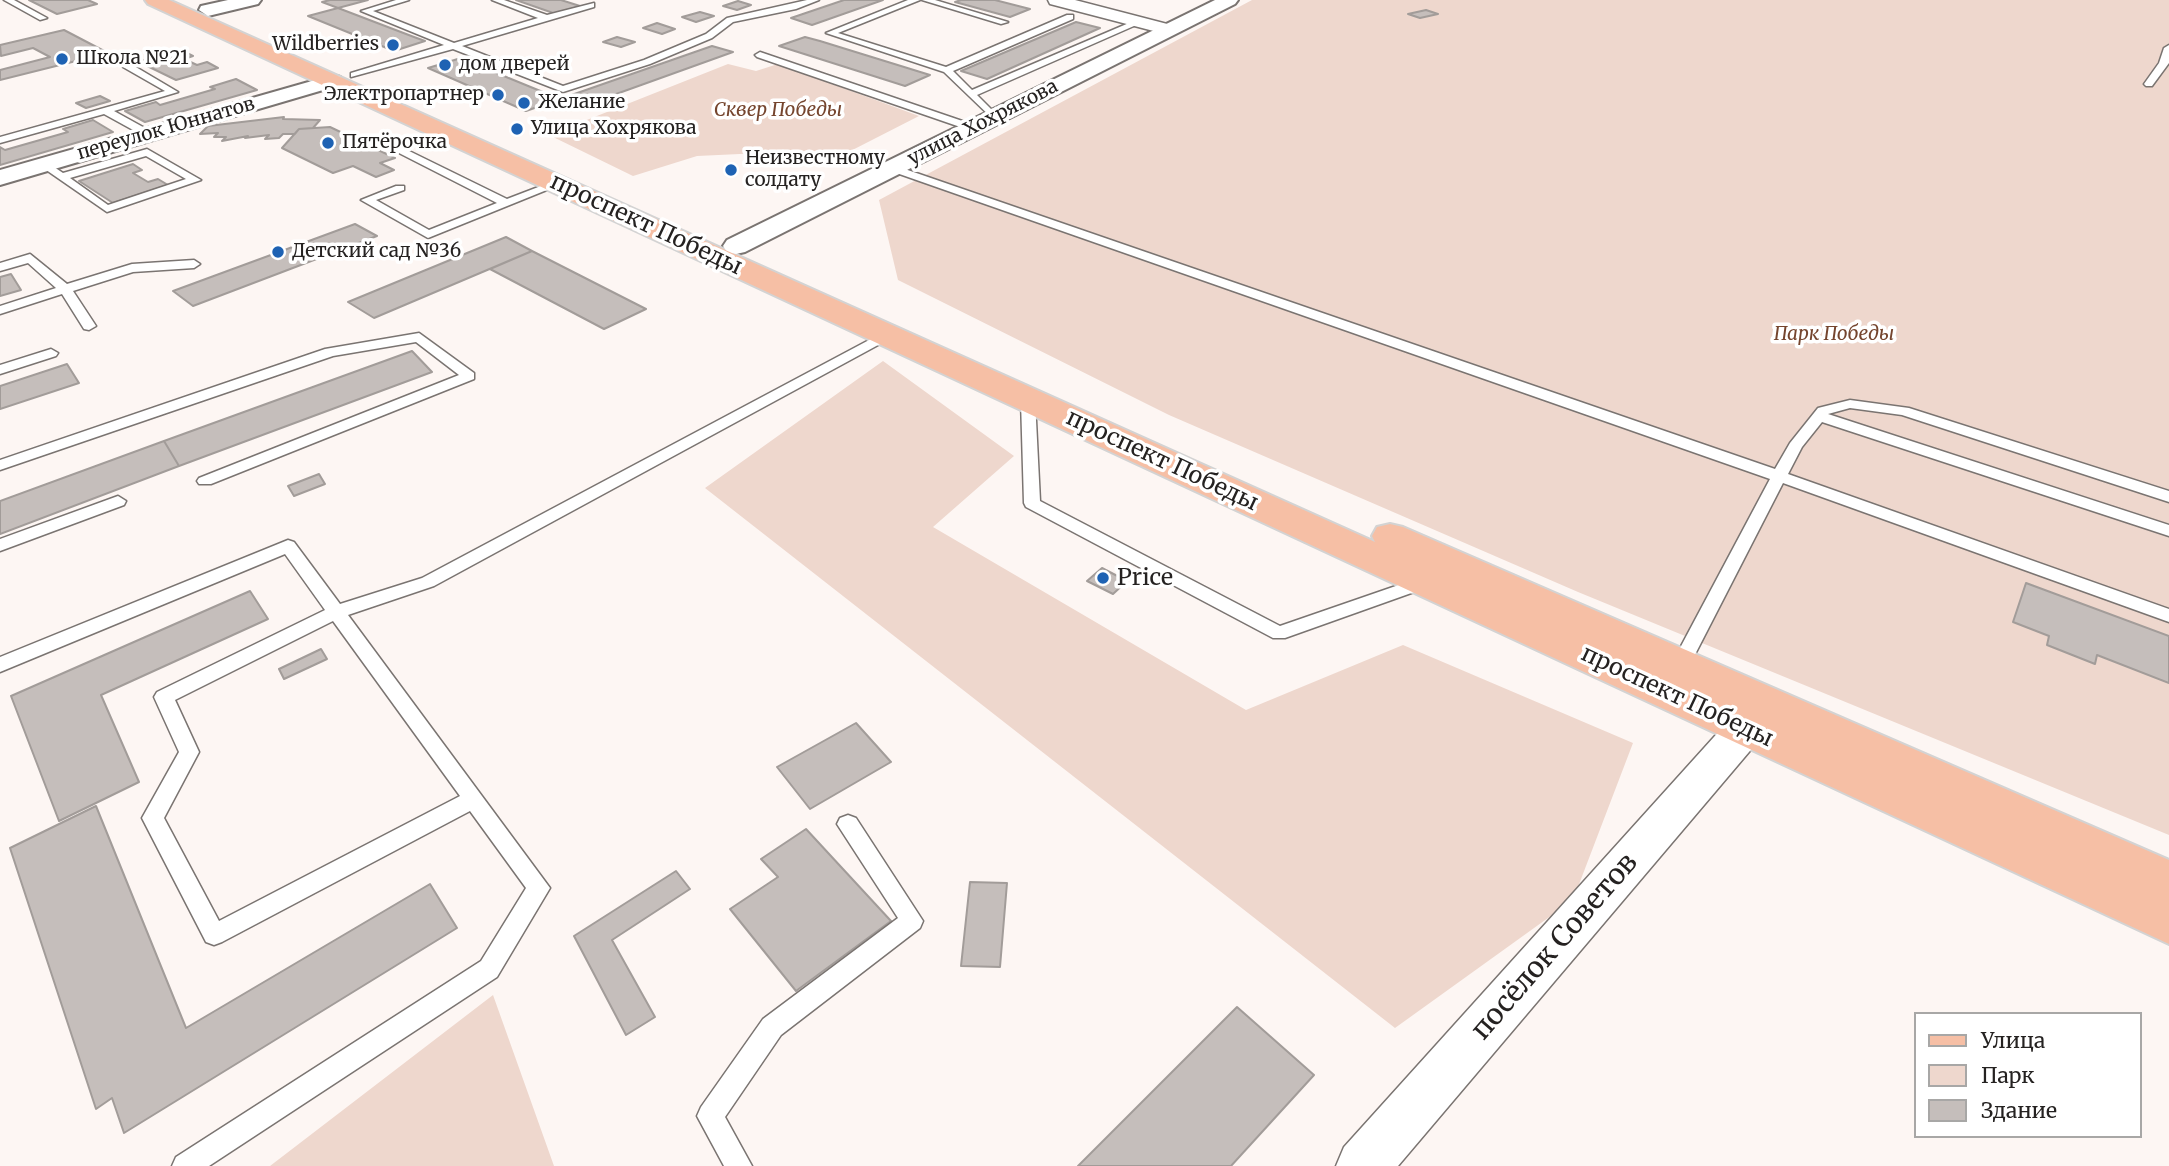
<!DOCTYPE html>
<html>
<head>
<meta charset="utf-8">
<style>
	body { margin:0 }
	#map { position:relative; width:2169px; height:1166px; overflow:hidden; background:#fdf6f3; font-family:Merriweather,serif }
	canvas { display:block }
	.legend { position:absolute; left:1914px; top:1012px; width:228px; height:126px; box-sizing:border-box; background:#fff; border:2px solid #a8a7a6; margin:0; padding:9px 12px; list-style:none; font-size:21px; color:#252221 }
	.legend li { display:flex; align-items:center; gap:14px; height:35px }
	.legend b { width:35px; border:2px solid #a8a7a6 }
</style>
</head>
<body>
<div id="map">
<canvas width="2169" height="1166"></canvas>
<ul class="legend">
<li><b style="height:9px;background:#f6bfa5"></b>Улица</li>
<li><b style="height:19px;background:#eed7cd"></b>Парк</li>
<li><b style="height:19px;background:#c5bebb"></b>Здание</li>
</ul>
</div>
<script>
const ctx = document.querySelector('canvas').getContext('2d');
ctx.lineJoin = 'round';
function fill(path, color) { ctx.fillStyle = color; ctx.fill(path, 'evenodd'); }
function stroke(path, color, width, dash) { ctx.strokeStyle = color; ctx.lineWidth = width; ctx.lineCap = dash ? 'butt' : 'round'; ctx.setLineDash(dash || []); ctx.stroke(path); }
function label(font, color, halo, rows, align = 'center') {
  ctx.font = font + ' Merriweather,serif'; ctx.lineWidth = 7; ctx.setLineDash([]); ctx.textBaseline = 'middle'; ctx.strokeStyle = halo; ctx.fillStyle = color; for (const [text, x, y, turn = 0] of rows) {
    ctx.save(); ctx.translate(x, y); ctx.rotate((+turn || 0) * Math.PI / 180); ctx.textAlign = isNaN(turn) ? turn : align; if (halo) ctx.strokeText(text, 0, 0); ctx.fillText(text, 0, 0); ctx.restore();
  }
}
const green = new Path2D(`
	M1252 0H2169V835L1578 592 1169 415 898 280 879 200Z
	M728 64 756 71 778 64 919 116 827 163 761 153 697 156 633 176 549 135Z
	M883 361 1014 456 933 527 1246 710 1403 645 1633 743 1573 900 1395 1028 705 488Z
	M493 995 554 1166H270Z`);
const building = new Path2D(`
	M29 0H88L97 4 57 14Z
	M330 0H368L338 8 322 2Z
	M516 0H561L580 6 556 14Z
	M844 0H883L812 25 791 18Z
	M961 0H995L1030 9 1010 17 955 2Z
	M738 1 751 5 737 10 723 6Z
	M338 8 414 37 425 41 394 51 308 16Z
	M1426 10 1438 14 1420 18 1408 14Z
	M700 12 714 16 696 22 682 17Z
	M1076 22 1100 28 987 79 961 71Z
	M657 23 675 29 662 34 643 28Z
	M64 30 108 53 0 80V70L50 57 33 48 1 56 0 45Z
	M617 37 635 42 621 47 603 42Z
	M805 37 820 41 930 75 905 86 779 46Z
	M712 46 733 52 580 107 560 99Z
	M181 50 193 56 184 59 197 65 207 62 218 68 176 80 139 62Z
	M461 58 494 72 560 99 526 111 428 68Z
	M236 79 257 90 145 122 125 111 156 102 160 105 215 89 210 87Z
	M100 96 110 101 86 108 76 103Z
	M284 117 283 119 320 120 313 128 299 129 295 134H283L279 138 265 139 269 135 245 138 248 136 222 141 226 137H214L218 133 200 134 208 126Z
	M93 120 113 132 0 165V147L5 150 68 132 63 129Z
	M330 127 395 158 380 163 394 170 376 177 353 166 333 173 282 148 299 129Z
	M133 164 142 170 133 173 148 182 158 179 168 185 113 203 79 181Z
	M355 224 377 236 193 306 173 291Z
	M506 237 532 251 374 318 348 302Z
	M532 251 646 309 604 329 490 269Z
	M11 274 21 290 0 296V277Z
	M412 351 432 372 179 466 164 441Z
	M67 364 79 383 0 409V386Z
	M164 441 179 466 0 534V501Z
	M319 474 325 484 294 496 288 486Z
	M1102 568 1127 581 1113 594 1087 581Z
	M2026 583 2169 636V683L2097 655 2095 664 2047 645 2049 636 2013 622Z
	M250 591 268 619 101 695 139 782 59 821 11 696Z
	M321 649 327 659 284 679 279 669Z
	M856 723 891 762 810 809 777 767Z
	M96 806 186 1028 430 884 457 928 124 1133 112 1098 96 1109 10 848Z
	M806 829 891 921 796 991 730 909 778 877 761 859Z
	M676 871 690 889 612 940 655 1017 626 1035 574 936Z
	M970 882 1007 883 1000 967 961 966Z
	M1237 1007 1314 1075 1231 1166H1078Z`);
const service = new Path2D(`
	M4 0H14L47 18 40 20Z
	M396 0H409L373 11 454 43 538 18 492 0H504L547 15 594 3V7L462 46 563 86 644 60 706 34 727 18 807 0H819L796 9 733 22 712 38 650 64 563 92 453 49 351 77V73L444 45 361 11Z
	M908 0H920L838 33 946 67 1067 15H1073V19L953 71 972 90 1136 20 1143 22 977 95 999 117 994 120 944 72 826 33Z
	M922 0H935L1008 22 1001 24Z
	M2169 45V63L2152 86H2146L2144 84 2159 63 2164 48Z
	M760 52 977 126 978 128 969 130 757 57 755 55Z
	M123 63H129L178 92 114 111 152 132V136H144L104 114 0 143V137L165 91 123 67Z
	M401 147 507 199 554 181 564 183 428 238 361 200 396 186H404V190L376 200 429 230 497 203 397 152V148Z
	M147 149 201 180 107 212 39 165 48 163 63 173ZM146 156 186 179 108 205 70 178Z
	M888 166H896L1775 469 1790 443 1818 408 1850 400 1909 408 2169 491V502L1902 415 1850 408 1828 414 2169 525V536L1822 422 1802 447 1788 474 2169 609V622L1783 483 1687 670H1673L1671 665 1770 479 888 170Z
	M30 254 67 284 132 264 194 260 200 264 194 268 133 272 73 291 96 326 89 330 84 329 62 294 0 314V306L56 288 28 263 0 271V263Z
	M886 331 891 332V338L434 586 348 615 550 888 497 977 209 1166H172L176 1157 481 961 526 888 470 811 222 942 214 945 206 942 142 818 179 752 154 697 157 692 325 610 285 554 0 672V657L288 540 294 542 340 604 422 578ZM333 621 460 796 219 921 164 818 199 752 175 700Z
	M419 333 474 373V379L211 484H199L197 481 199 478 459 375 416 342 333 356 0 470V460L325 349Z
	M51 349 58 353 56 356 0 374V365Z
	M1028 396 1035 400 1040 501 1280 626 1419 578 1425 576 1434 582 1431 586 1285 638H1273L1026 507 1024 503 1021 400Z
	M118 496 126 501 124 505 0 551V539Z
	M848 815 856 818 923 921 920 928 781 1035 725 1117 752 1166H724L697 1116 701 1107 763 1019 898 918 837 824 840 818Z`);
const minor = new Path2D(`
	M1048 0H1075L1175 26 1178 30 1169 35 1050 4Z
	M1746 713 1760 717 1766 728 1760 739 1398 1166H1336L1344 1147 1732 717Z`);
const tertiary = new Path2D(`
	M228 0H261L258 4 208 16 199 10 201 6Z
	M1215 0H1238L1235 4 745 252 736 254 727 252 723 246 727 240Z
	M333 75 340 77 344 81 340 85 0 185V170Z`);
const primary = new Path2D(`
	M145 0H169L1375 542 1372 536 1377 527 1390 524 1403 527 2169 860V944L148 4Z`);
const markers = [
	[393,45,7,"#1e62b3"],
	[62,59,7,"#1e62b3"],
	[445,65,7,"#1e62b3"],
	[498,95,7,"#1e62b3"],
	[524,103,7,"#1e62b3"],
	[517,129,7,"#1e62b3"],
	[328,143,7,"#1e62b3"],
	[731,170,7,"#1e62b3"],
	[278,252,7,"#1e62b3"],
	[1103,578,7,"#1e62b3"]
];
const farPoinames = [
	["Wildberries",379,45,"right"],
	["Школа №21",76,59],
	["дом дверей",459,65],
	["Электропартнер",484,95,"right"],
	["Желание",538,103],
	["Улица Хохрякова",531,129],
	["Пятёрочка",342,143],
	["Неизвестному",745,159],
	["солдату",745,181],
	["Детский сад №36",292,252]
];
const farParknames = [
	["Сквер Победы",778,111],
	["Парк Победы",1834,335]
];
const farStreetnames = [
	["улица Хохрякова",983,123,-27],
	["переулок Юннатов",166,129,-16]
];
const streetNames = [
	["проспект Победы",646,225,25],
	["проспект Победы",1162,461,25],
	["проспект Победы",1677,697,25]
];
const poiNames = [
	["Price",1117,578]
];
const nearStreetnames = [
	["посёлок Советов",1555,947,-49]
];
fill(green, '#eed7cd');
fill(building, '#c5bebb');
stroke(building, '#a29c99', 2);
stroke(service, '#7a7471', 3);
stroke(minor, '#7a7471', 3);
stroke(tertiary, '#7a7471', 4);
stroke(primary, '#d3d3d3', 4);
fill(service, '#fff');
fill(minor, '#fff');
fill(tertiary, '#fff');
fill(primary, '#f6bfa5');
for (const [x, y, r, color] of markers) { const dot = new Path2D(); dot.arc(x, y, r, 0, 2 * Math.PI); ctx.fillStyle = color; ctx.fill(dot); stroke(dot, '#fff', 2.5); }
label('19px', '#252221', '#fff', farPoinames, 'left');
label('italic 19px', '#75452e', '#fff', farParknames);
label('19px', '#252221', '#fff', farStreetnames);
label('23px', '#252221', '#fff', streetNames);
label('23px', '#252221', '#fff', poiNames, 'left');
label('28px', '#252221', '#fff', nearStreetnames);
</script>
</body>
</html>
